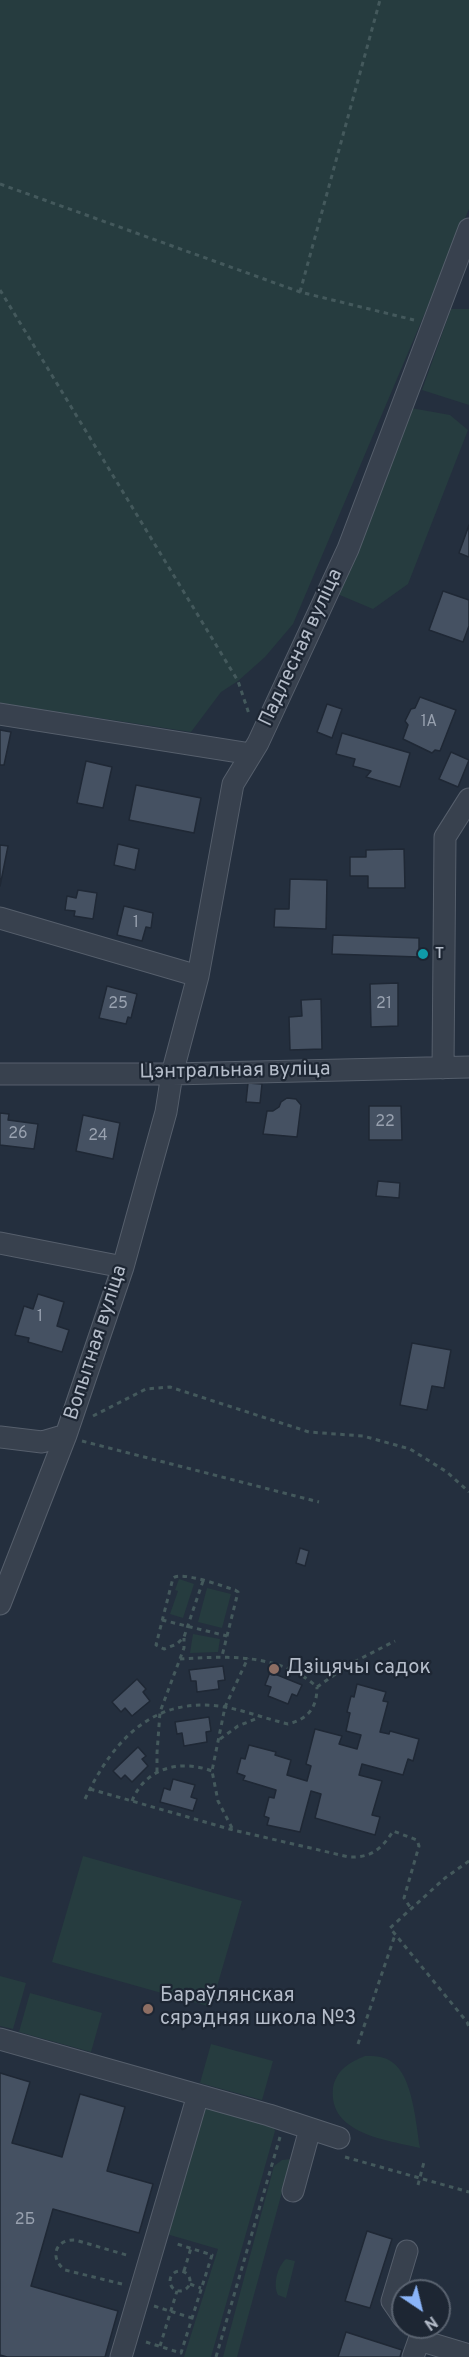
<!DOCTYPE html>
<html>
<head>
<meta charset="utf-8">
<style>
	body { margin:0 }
	#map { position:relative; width:469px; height:2357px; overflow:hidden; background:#242f3e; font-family:Overpass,sans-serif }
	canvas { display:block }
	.north { position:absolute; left:391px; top:2279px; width:60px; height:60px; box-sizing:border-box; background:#1d2633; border:2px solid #59626f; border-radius:50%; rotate:145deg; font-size:16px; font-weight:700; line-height:24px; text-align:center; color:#b4bcc9 }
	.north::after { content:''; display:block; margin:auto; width:21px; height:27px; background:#8ab4f8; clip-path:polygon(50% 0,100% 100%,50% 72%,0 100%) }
</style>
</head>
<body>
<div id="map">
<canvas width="469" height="2357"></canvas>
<div class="north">N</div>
</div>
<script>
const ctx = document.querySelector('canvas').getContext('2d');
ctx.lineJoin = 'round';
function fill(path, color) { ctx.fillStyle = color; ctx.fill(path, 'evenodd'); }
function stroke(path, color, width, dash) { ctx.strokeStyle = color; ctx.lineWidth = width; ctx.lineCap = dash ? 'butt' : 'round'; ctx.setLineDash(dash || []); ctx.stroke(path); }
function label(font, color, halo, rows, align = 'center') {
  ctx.font = font + ' Overpass,sans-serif'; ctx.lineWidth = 4.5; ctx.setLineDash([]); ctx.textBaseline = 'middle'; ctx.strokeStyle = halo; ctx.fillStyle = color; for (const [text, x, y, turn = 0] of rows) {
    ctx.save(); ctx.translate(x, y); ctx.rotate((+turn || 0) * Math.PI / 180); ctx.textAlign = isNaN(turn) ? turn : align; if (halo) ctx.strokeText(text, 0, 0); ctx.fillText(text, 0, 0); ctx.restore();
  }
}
const green = new Path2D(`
	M0 0H469V209L293 624 265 657 238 681 221 692 191 732 0 703Z
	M451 309H469V405L422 390Z
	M411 408 450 415 468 430 408 584 373 609 335 593Z
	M179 1579 194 1584 183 1618 170 1614 178 1591 175 1590Z
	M207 1588 231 1594 222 1628 198 1622Z
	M193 1634 220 1639 218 1652 190 1653Z
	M83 1856 242 1901 211 2007 52 1962Z
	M0 1976 26 1983 13 2029 0 2026Z
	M30 1993 102 2013 91 2052 19 2032Z
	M211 2044 273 2061 262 2100 200 2083Z
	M365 2056C374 2056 384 2056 392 2062 413 2076 416 2125 420 2148 387 2140 328 2134 333 2088 336 2070 350 2062 365 2056Z
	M208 2107 273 2125 275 2131 211 2357H184L218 2249 163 2233 203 2111Z
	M291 2159 237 2357H223L274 2166 282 2160Z
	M286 2259 295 2261 286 2298 278 2295C273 2285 277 2267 286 2259Z`);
const building = new Path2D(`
	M469 525V557L459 553Z
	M443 591 469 600V626L463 642 429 630Z
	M420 697 456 710 440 751 435 750 432 753 403 739 408 725 405 721 411 709 415 708Z
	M327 704 342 709 332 738 317 732Z
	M0 730 11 732 4 765H0Z
	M342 733 410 753 400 787 366 777 371 771 353 766 355 759 336 754Z
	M451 752 469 760 458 787 439 779Z
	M86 761 112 767 103 808 77 803Z
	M136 785 201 798 194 833 129 820Z
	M118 844 139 849 135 870 114 865Z
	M0 845 8 846 0 886Z
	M404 849 405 888H368V876H350V857H366V850Z
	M290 879 327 880 326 929 274 927 275 909H289Z
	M78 890 97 893 93 919 74 916 75 911 65 910 67 896 76 898Z
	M124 906 153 913 151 928 146 927 142 941 117 935Z
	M333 935 419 938V957L332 954Z
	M398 983V1026L371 1027 370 984Z
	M107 986 137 994 131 1018 128 1017 126 1024 99 1018Z
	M321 999 322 1049 290 1050 289 1017 302 1016 301 1000Z
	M248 1083 262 1084 260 1103 246 1102Z
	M287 1098 296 1099 301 1105 297 1137 263 1134 267 1111H273L279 1107 281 1102Z
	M369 1106H401L402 1140H369Z
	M0 1113 9 1114 8 1120 38 1124 34 1149 0 1145Z
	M83 1115 120 1123 113 1159 76 1151Z
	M378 1181 400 1183 399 1198 376 1196Z
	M38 1294 64 1302 57 1326 69 1330 62 1352 28 1342 29 1338 15 1335 24 1306 33 1309Z
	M412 1343 451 1350 444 1388 432 1386 427 1410 400 1405Z
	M300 1548 309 1551 305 1566 296 1563Z
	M223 1666 225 1680 218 1681 219 1689 197 1692 196 1681H191L189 1670Z
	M270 1672 302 1685 297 1696 292 1694 288 1704 268 1696 271 1687 265 1685Z
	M137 1679 146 1689 143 1692 150 1701 132 1716 125 1708 121 1712 112 1702Z
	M357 1684 386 1692 383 1701 388 1702 380 1732 389 1734 390 1731 419 1739 413 1761 408 1759 403 1775 362 1764 359 1775 382 1781 372 1815 380 1817 375 1835 315 1818 321 1794 311 1791 300 1832 267 1825 269 1818 264 1816 269 1797 274 1798 276 1790 243 1780 245 1776 237 1773 241 1758 245 1759 249 1745 276 1752 275 1755 291 1760 287 1775 307 1781 311 1766 306 1764 315 1729 342 1736 339 1744 357 1749 361 1735 346 1731 350 1713 347 1712 351 1696 354 1697Z
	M209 1717 211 1731 206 1732 207 1742 184 1746 182 1733 177 1734 175 1722Z
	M138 1747 146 1756 142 1759 148 1766 132 1782 125 1775 121 1779 113 1771Z
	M173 1779 195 1785 191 1797 197 1799 193 1811 160 1802 164 1788 170 1790Z
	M0 2073 30 2082 12 2143 62 2157 80 2094 125 2107 107 2171 153 2184 139 2233 53 2209 31 2286 118 2311 105 2357H7L0 2355Z
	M367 2231 392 2239 370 2308 345 2301Z
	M346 2332 402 2350 400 2357H338Z`);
const path = new Path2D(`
	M0 184 300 292 414 320
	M0 290 238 681 249 714
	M300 292 380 0
	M93 1416 146 1389 170 1387 309 1432 363 1436 410 1449 447 1472 469 1492
	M82 1441 319 1502
	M203 1581 184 1637 177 1644 164 1649 156 1645 173 1578C182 1571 222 1586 235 1590L238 1592 222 1656
	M162 1620 227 1636
	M180 1659C226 1656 280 1653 317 1687
	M317 1687 350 1664 395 1641
	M220 1739 238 1726 258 1718
	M157 1772V1753L160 1712 184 1648V1638
	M90 1789 233 1830 349 1857C371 1858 382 1849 393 1831L417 1840 419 1846 404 1898 412 1910
	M85 1799C113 1740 154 1695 225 1707 246 1711 267 1719 288 1724 308 1719 317 1708 317 1687
	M132 1801C145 1768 180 1759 212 1771
	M232 1828 218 1801 212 1771 225 1707 248 1658
	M469 1861 445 1878 390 1928 467 2022 469 2027
	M358 2044 395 1935
	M345 2157 469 2192
	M418 2185 424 2162
	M170 2281a10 10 0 1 1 20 0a10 10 0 1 1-20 0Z
	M184 2271 191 2248
	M122 2284 65 2270C49 2258 55 2239 75 2240L130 2256
	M190 2284 201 2288
	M154 2306 192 2318
	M146 2342 181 2353 212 2255 174 2243
	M160 2346 177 2291
	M216 2357 280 2137`);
const minor = new Path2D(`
	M0 714 251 754
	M0 918 198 976
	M443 1068 445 837 469 799
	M0 1074H172L469 1067
	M0 1243 123 1267
	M0 1437 42 1442 66 1435
	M0 1604 66 1435 123 1267 166 1112 172 1074 198 976 233 784 258 743 348 549 469 229
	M0 2039 269 2115 339 2138
	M293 2191 310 2129
	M403 2317 392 2301 407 2251
	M121 2357 198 2095
	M413 2357 419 2340 469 2355`);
const markers = [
	[423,954,6,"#0f9aa8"],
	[274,1669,6,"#8d6e63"],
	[148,2009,6,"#8d6e63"]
];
const numberNames = [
	["1А",429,723],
	["1",136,924],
	["25",118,1005],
	["21",384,1005],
	["22",385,1123],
	["26",18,1135],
	["24",98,1137],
	["1",40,1318],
	["2Б",25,2221]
];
const streetNames = [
	["Падлесная вуліца",302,648,-65],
	["Цэнтральная вуліца",235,1072,-1],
	["Вопытная вуліца",97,1343,-72]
];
const poiNames = [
	["т",435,954],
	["Дзіцячы садок",286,1669],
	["Бараўлянская",160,1997],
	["сярэдняя школа №3",160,2020]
];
fill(green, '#263c3f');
fill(building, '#455162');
stroke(building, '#1f2835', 1.5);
stroke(minor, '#565f6c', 23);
stroke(path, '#44595c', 3, [4.5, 4.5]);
stroke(minor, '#38414e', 21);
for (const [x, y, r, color] of markers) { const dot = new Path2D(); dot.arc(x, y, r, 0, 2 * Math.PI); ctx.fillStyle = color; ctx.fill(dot); stroke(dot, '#1d2633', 2); }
label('16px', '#98a1af', null, numberNames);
label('20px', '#b4bcc9', '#1d2633', streetNames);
label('20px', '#b4bcc9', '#1d2633', poiNames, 'left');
</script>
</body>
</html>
